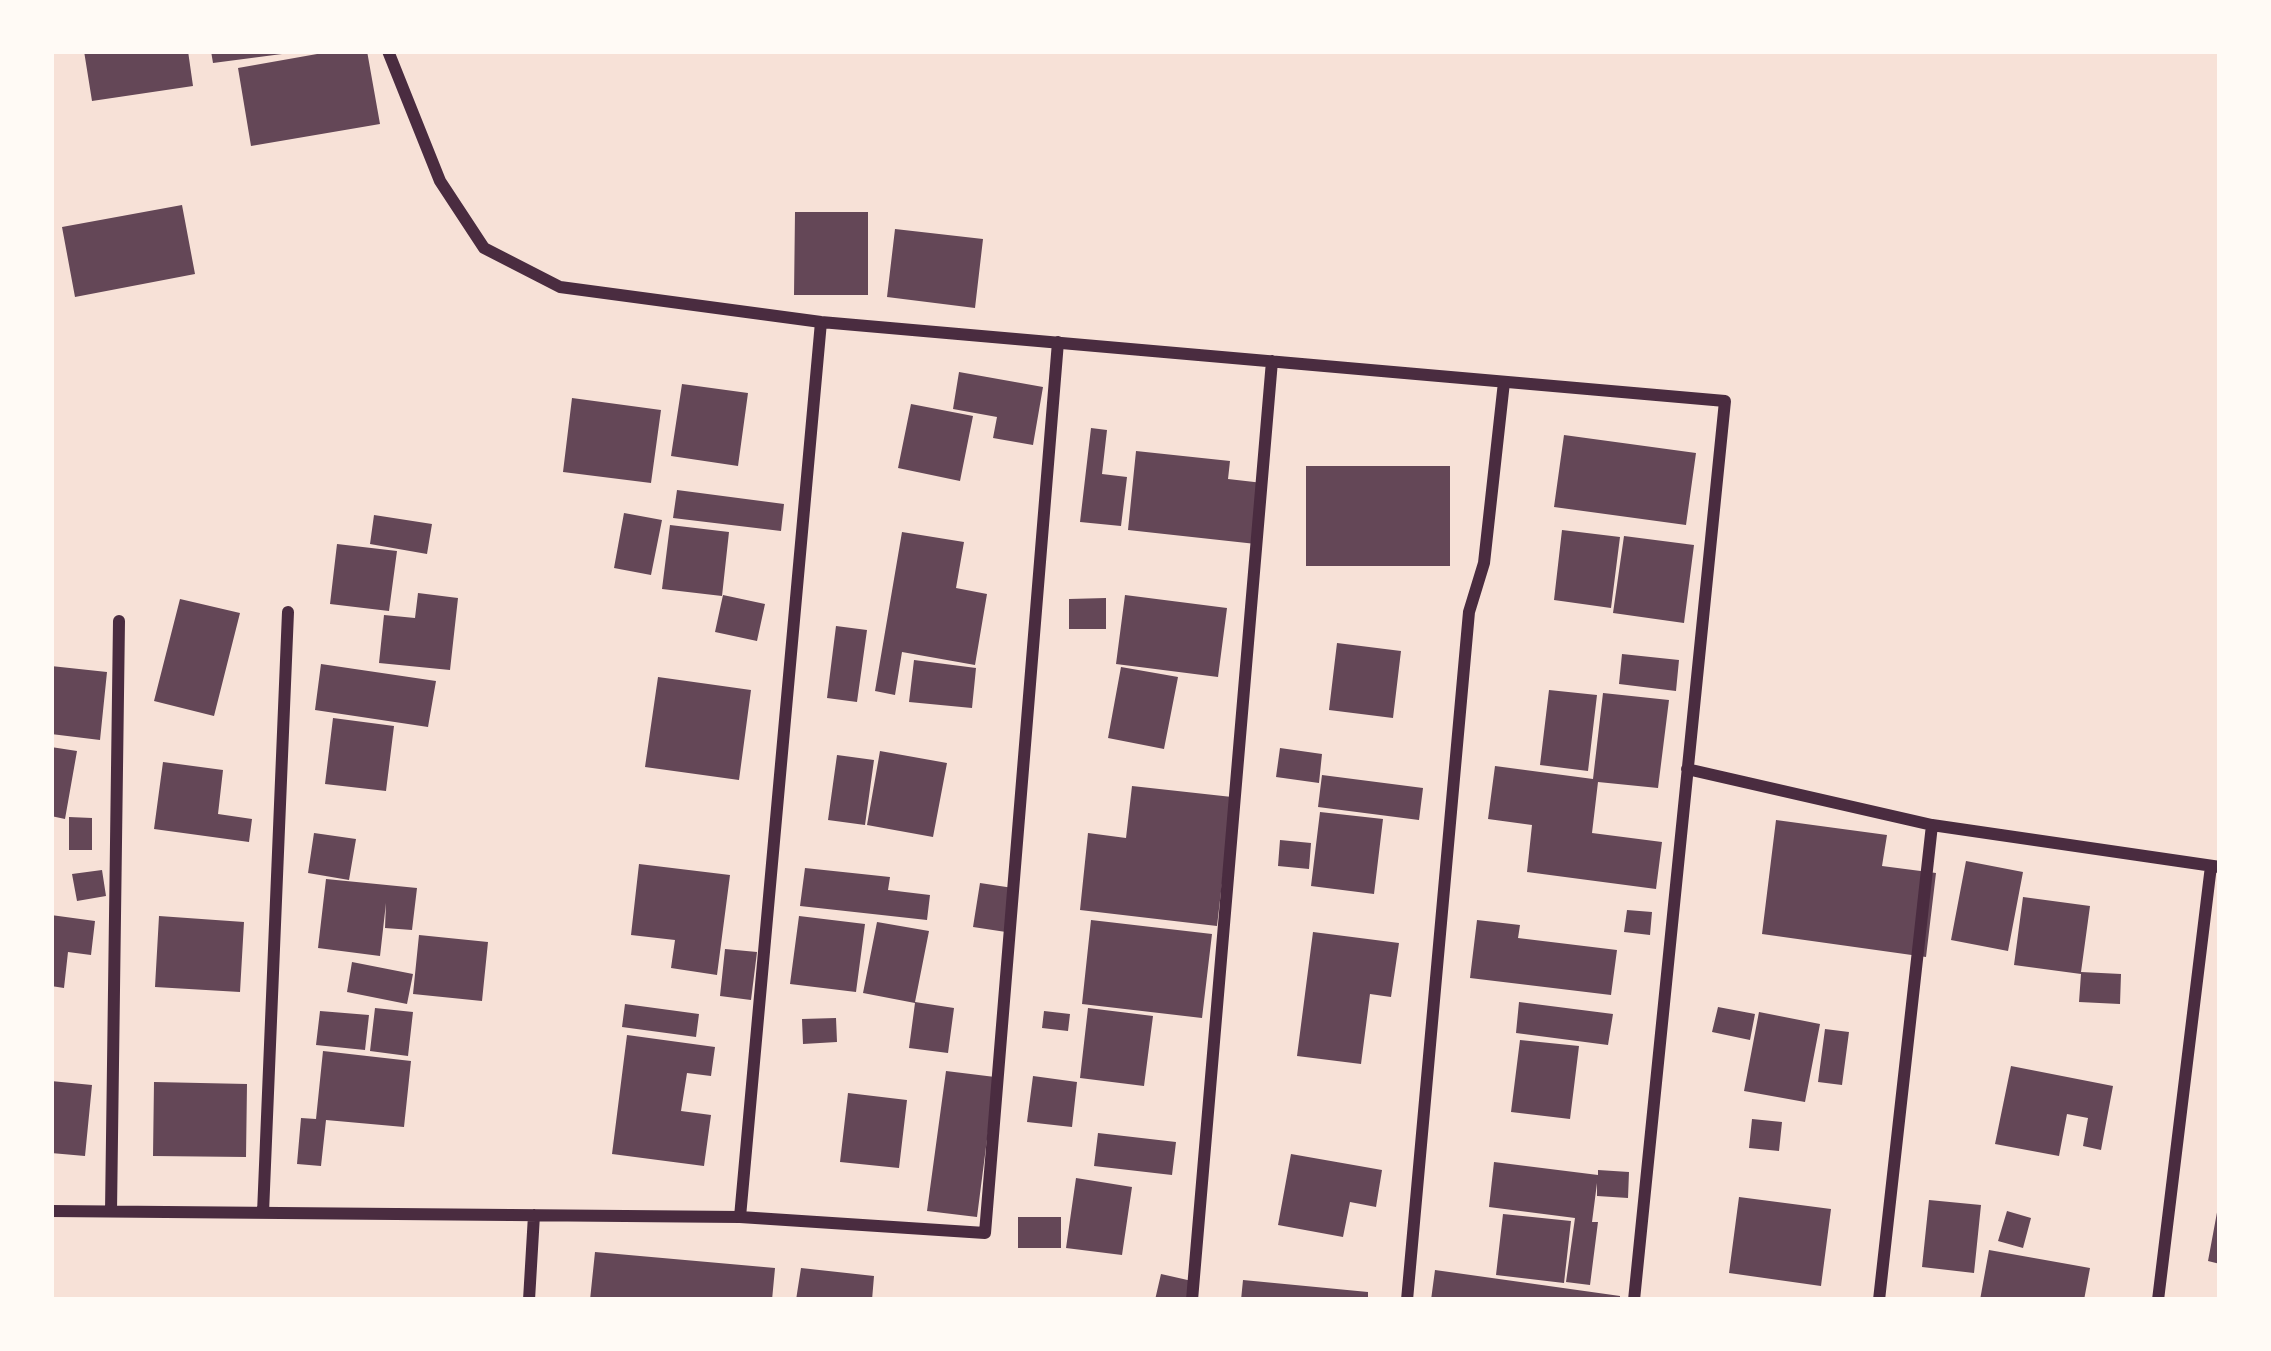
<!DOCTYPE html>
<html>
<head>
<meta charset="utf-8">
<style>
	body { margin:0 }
	#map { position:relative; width:2271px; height:1351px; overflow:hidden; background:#f7e1d7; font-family:"Roboto Condensed",sans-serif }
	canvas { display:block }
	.frame { position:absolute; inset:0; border:54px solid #fffaf5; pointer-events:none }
</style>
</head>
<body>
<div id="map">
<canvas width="2271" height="1351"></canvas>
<div class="frame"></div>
</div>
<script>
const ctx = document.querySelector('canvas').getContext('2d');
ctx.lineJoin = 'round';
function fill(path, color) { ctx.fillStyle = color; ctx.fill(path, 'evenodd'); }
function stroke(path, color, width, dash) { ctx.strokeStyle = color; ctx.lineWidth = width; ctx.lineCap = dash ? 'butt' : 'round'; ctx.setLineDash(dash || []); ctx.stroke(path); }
const building = new Path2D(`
	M84 51H188L193 86 92 101Z
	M211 51H281L282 54 213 63Z
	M334 51H367L380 124 251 146 238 68Z
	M182 205 195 274 75 297 62 227Z
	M795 212H868V295H794Z
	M895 229 983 239 975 308 887 297Z
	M959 372 1043 387 1033 445 993 438 997 417 953 409Z
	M682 384 748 393 738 466 671 456Z
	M572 398 661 410 651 483 563 472Z
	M911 404 973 416 960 481 898 468Z
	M1091 428 1107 430 1102 474 1127 477 1121 526 1080 522Z
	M1564 435 1696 453 1686 525 1554 507Z
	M1136 451 1230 461 1228 479 1263 483 1256 544 1128 530Z
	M1306 466H1450V566H1306Z
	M677 490 784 504 781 531 673 518Z
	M624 513 662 520 651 575 614 568Z
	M374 515 432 524 427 554 370 544Z
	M670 525 729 532 722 596 662 589Z
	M1562 530 1620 537 1611 608 1554 600Z
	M902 532 964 542 956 588 987 594 975 665 902 652 895 695 875 691Z
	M1624 536 1694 545 1684 623 1613 613Z
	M337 544 397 551 389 611 330 604Z
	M418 593 458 598 450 670 379 663 384 615 415 618Z
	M723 595 765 604 757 641 715 632Z
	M1125 595 1227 608 1218 677 1116 664Z
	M1106 598V629H1069V599Z
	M180 599 240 613 214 716 154 701Z
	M836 626 867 630 857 702 827 698Z
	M1337 643 1401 651 1393 718 1329 710Z
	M1622 654 1679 660 1676 691 1619 684Z
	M914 660 976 668 972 708 909 702Z
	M321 664 436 681 428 727 315 710Z
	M51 666 107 672 100 740 51 734Z
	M1121 667 1178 677 1164 749 1108 738Z
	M658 677 751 690 739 780 645 767Z
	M1549 690 1597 695 1588 771 1540 765Z
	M1603 693 1669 700 1658 788 1598 782 1592 833 1662 842 1656 889 1527 872 1532 825 1488 819 1495 766 1593 779Z
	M333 718 394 726 386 791 325 784Z
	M51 747 77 751 65 819 51 816Z
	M1280 748 1322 754 1319 783 1276 777Z
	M880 751 947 763 933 837 867 825Z
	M837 755 874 760 865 825 828 820Z
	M163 762 223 770 218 814 252 819 249 842 154 829Z
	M1322 775 1423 788 1419 820 1318 807Z
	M1132 786 1232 797 1217 926 1080 910 1088 833 1126 838Z
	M1320 812 1383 819 1374 894 1311 886Z
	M69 817 92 818V850H69Z
	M1776 820 1887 835 1882 866 1936 873 1926 957 1762 934Z
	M314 833 356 839 349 880 308 873Z
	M1280 840 1311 843 1309 869 1278 866Z
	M1966 861 2023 872 2008 951 1951 940Z
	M639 864 730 875 717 975 671 968 675 940 631 935Z
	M805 868 890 877 888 890 930 895 927 920 800 906Z
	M102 870 106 896 77 901 72 874Z
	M326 879 417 888 412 930 385 928 386 903 380 956 318 948Z
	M980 883 1013 888 1006 932 973 927Z
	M2023 897 2090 906 2081 972 2121 974 2120 1004 2079 1002 2081 974 2014 965Z
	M1627 910 1652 912 1650 935 1624 932Z
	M51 915 95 921 91 955 68 952 64 988 51 986Z
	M159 916 244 922 240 992 155 987Z
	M799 916 865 924 856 992 790 984Z
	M1091 920 1212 934 1202 1018 1082 1004Z
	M1477 920 1520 925 1518 938 1617 950 1611 995 1470 978Z
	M877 922 929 931 915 1002 954 1008 948 1053 909 1048 915 1003 863 993Z
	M1313 932 1399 943 1391 997 1370 994 1361 1064 1297 1056Z
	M419 935 488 942 482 1001 413 994Z
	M725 949 757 952 751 1000 720 996Z
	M352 962 413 974 407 1004 347 992Z
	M1519 1002 1613 1014 1608 1045 1516 1033Z
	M625 1004 699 1014 696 1037 622 1027Z
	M1718 1007 1755 1014 1750 1040 1712 1032Z
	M375 1008 413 1012 408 1056 370 1051Z
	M1088 1008 1153 1016 1144 1086 1080 1078Z
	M320 1011 369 1015 365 1050 316 1045Z
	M1044 1011 1070 1014 1068 1031 1042 1028Z
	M1759 1012 1820 1024 1805 1102 1744 1091Z
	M836 1018 837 1042 803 1044 802 1019Z
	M1825 1029 1849 1032 1842 1085 1818 1082Z
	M627 1035 715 1047 711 1076 687 1073 681 1111 711 1115 704 1166 612 1154Z
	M1520 1040 1579 1046 1570 1119 1511 1112Z
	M323 1051 411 1061 404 1127 326 1120 321 1166 297 1164 301 1118 316 1119Z
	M2011 1066 2113 1086 2101 1150 2083 1146 2088 1118 2067 1114 2059 1156 1995 1144Z
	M946 1071 995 1077 977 1217 927 1211Z
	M1033 1076 1077 1082 1072 1127 1027 1122Z
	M51 1081 92 1085 85 1156 51 1153Z
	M154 1082 247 1084 246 1157 153 1156Z
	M848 1093 907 1100 899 1168 840 1162Z
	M1752 1119 1782 1122 1779 1151 1749 1148Z
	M1098 1133 1176 1142 1172 1175 1094 1166Z
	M1291 1154 1382 1170 1376 1207 1350 1202 1343 1237 1278 1225Z
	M1494 1162 1598 1175V1170L1629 1172 1628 1198 1597 1196V1183L1592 1222H1598L1590 1285 1566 1282 1575 1218 1489 1207Z
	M1076 1178 1132 1187 1122 1255 1066 1248Z
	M1739 1197 1831 1209 1821 1286 1729 1273Z
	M1929 1200 1981 1205 1974 1273 1922 1267Z
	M2218 1207H2220V1264L2208 1261Z
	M2007 1211 2031 1218 2023 1248 1998 1241Z
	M1503 1214 1571 1221 1564 1283 1496 1275Z
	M1018 1217H1061V1248H1018Z
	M1989 1250 2090 1268 2084 1300H1980Z
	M595 1252 775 1268 772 1300H590Z
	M801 1268 874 1276 872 1300H796Z
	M1435 1270 1620 1296V1300H1431Z
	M1161 1274 1192 1281 1188 1300H1155Z
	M1243 1280 1368 1292V1300H1241Z`);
const minor = new Path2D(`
	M388 51 440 181 484 248 560 287 821 322 1725 401 1634 1300
	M1687 769 1932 825 2220 867
	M51 1211 740 1217 985 1233 1058 342
	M111 1211 119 621
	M263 1213 288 612
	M740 1217 821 322
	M529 1300 534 1215
	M1192 1300 1272 361
	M1407 1300 1469 612 1484 563 1504 382
	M1879 1300 1932 825
	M2158 1300 2211 866`);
fill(building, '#644757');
stroke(minor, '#4a2c40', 12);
</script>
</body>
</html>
